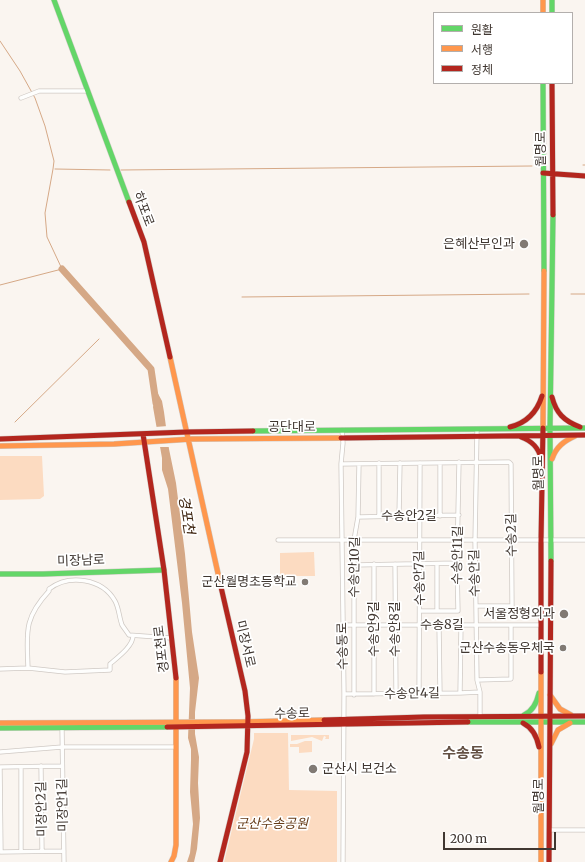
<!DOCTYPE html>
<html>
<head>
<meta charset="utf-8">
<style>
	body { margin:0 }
	#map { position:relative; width:585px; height:862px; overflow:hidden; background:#faf5f0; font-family:Merriweather,"Noto Sans KR",serif }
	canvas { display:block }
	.legend { position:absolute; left:433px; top:12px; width:140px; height:72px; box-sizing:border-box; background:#fff; border:1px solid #b3afad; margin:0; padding:5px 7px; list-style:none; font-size:12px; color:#403731 }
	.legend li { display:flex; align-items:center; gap:8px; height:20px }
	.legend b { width:20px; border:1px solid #b3afad }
	.scale { position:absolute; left:443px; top:832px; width:113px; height:18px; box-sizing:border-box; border:2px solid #403731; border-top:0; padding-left:5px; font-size:12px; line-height:14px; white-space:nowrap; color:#403731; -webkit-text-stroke:3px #fff; paint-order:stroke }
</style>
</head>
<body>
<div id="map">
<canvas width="585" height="862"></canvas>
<ul class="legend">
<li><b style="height:5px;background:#63d668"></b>원활</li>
<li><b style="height:5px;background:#ff974d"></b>서행</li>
<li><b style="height:5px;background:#b3261e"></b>정체</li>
</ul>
<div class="scale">200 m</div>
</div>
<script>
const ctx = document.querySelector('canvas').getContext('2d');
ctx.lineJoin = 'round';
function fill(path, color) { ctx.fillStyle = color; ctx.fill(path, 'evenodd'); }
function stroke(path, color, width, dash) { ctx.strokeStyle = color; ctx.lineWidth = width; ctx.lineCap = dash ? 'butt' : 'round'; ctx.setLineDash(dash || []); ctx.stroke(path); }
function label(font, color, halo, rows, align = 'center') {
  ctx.font = font + ' Merriweather,"Noto Sans KR",serif'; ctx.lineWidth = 3.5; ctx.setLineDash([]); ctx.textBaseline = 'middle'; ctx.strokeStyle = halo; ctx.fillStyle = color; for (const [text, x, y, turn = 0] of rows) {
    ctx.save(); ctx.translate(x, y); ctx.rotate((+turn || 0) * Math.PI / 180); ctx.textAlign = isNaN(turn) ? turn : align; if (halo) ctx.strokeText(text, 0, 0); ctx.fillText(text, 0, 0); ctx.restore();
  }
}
const green = new Path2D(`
	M0 456H42L44 496 40 499 0 500Z
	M314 552 315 576H280V553Z
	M254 733H288L289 790 337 791V862H224L254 739Z
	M291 735H329V739H325L326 737 324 736 322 741 312 737 291 741Z
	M305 741H312V752L299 753V747H290V744H297Z`);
const water = new Path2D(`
	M156 390 162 401 164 412 169 449 176 483 185 554 192 632 199 678 195 712V734L199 757 198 783 200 818 197 849 194 862H187L190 853 193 824 190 792 191 760V749L188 738 190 688 182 603 168 489 162 470V458L153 407Z`);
const pier = new Path2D(`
	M168 426 171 447H158L155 427Z`);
const stream = new Path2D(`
	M0 41 20 71 35 98 45 126 54 161 53 169 45 213 47 237 62 269 0 285
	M583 165H585
	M55 169 110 170
	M121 170 532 166
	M571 294H585
	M242 297 529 294
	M15 422 99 339`);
const river = new Path2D(`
	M62 269 151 369 156 403`);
const street = new Path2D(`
	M21 98 39 91H87
	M342 430 343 443 341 464 344 694 343 862
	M477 430 475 541 477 680 480 692V717
	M341 464 509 462 511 464 512 606H476
	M379 516V463
	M399 516 400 463
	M440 516V463
	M358 517 459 515
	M278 540H585
	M374 564V694
	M395 564 396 694
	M355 565 457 563
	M421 611H458L457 563 459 462
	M437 611V564
	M343 625H541
	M439 625 440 693
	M28 668 65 672 110 670V664C118 657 133 646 133 636
	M0 669 28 668C27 633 23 619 49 591V589C69 574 102 578 115 601 119 608 119 617 122 625 124 628 127 632 129 635L171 638
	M477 680 511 679V625
	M460 693 461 626
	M344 694 460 693 480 692
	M419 694C420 617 420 540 420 463
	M354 695V540L358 517 359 464
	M62 728 64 862
	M0 752 62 747H176
	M41 766 42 851
	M62 766 0 767 1 852 64 851
	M21 767V851
	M550 830H585`);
const fast = new Path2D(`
	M54 0 129 202
	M552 0V13
	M543 83 544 271
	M253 431 585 428
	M551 561 550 429 553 215
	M0 574H43L164 570
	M524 715C533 711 537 702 539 693
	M468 722H585
	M0 728 167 727`);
const slow = new Path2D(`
	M543 0V13
	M170 357 221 587
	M543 428 544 271
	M0 446 114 444 192 439 341 438
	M552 459C556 447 564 441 575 436
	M541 672V862
	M550 695 560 709 571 715
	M0 723 240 722 324 720
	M551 744 558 730 570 723
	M171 862 174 856 176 845V678`);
const jam = new Path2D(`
	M552 83 553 215
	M543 173 585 176
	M129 202 144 242 170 357
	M552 397C556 413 564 421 580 427
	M510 427C526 423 537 412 542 396
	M143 434 164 570 176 678
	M521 437C532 441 538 447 541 458
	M341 438 585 435
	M0 439 187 432 253 431
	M541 672V541L543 428
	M324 720 424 717 585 716
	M523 723C533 728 537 737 539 747
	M167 727 468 722
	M220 862 247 752 248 716 245 691 221 587
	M549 862 551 561`);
const markers = [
	[524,244,5,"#817a74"],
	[305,582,4,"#817a74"],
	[564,614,5,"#817a74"],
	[563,648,4,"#817a74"],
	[313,769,5,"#817a74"]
];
const streetNames = [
	["월명로",541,149,-90],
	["하포로",143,209,69],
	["공단대로",292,427],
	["월명로",539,473,-91],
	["수송안2길",409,516],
	["수송2길",512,535,-91],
	["수송안11길",458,555,-89],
	["미장남로",81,561,-2],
	["수송안10길",355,567,-89],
	["수송안길",475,573,-91],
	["수송안7길",420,578,-91],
	["수송8길",442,625],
	["수송안9길",374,629,-90],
	["수송안8길",395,629,-90],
	["미장서로",245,644,77],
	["수송동로",343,646,-91],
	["경포천로",162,649,-97],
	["수송안4길",412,694,-1],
	["수송로",292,714,-1],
	["월명로",539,796,-90],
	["미장안1길",63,805,-91],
	["미장안2길",42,809,-91]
];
const poiNames = [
	["은혜산부인과",515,244],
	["군산월명초등학교",297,582],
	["서울정형외과",555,614],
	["군산수송동우체국",555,648],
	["군산시 보건소",322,769,"left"]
];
const parkNames = [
	["군산수송공원",272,824]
];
const waterNames = [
	["경포천",186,515,81]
];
const quarterNames = [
	["수송동",463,754]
];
fill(green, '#fcdbc1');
fill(water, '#d5a886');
fill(pier, '#faf5f0');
stroke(stream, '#d5a886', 1);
stroke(river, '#d5a886', 7);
stroke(street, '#cfc9c4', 5);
stroke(fast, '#cfc9c4', 6);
stroke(slow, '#cfc9c4', 6);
stroke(jam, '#cfc9c4', 6);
stroke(street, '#fefefd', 3.5);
stroke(fast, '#63d668', 5);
stroke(slow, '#ff974d', 5);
stroke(jam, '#b3261e', 5);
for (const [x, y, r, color] of markers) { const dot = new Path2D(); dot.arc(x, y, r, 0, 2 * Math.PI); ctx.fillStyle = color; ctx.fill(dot); stroke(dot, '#fff', 1.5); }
label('13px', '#403731', '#fff', streetNames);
label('13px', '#403731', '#fff', poiNames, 'right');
label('italic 13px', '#653b17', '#fff', parkNames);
label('italic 14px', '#3d230e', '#fff', waterNames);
label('bold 15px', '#645144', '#fff', quarterNames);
</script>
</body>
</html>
